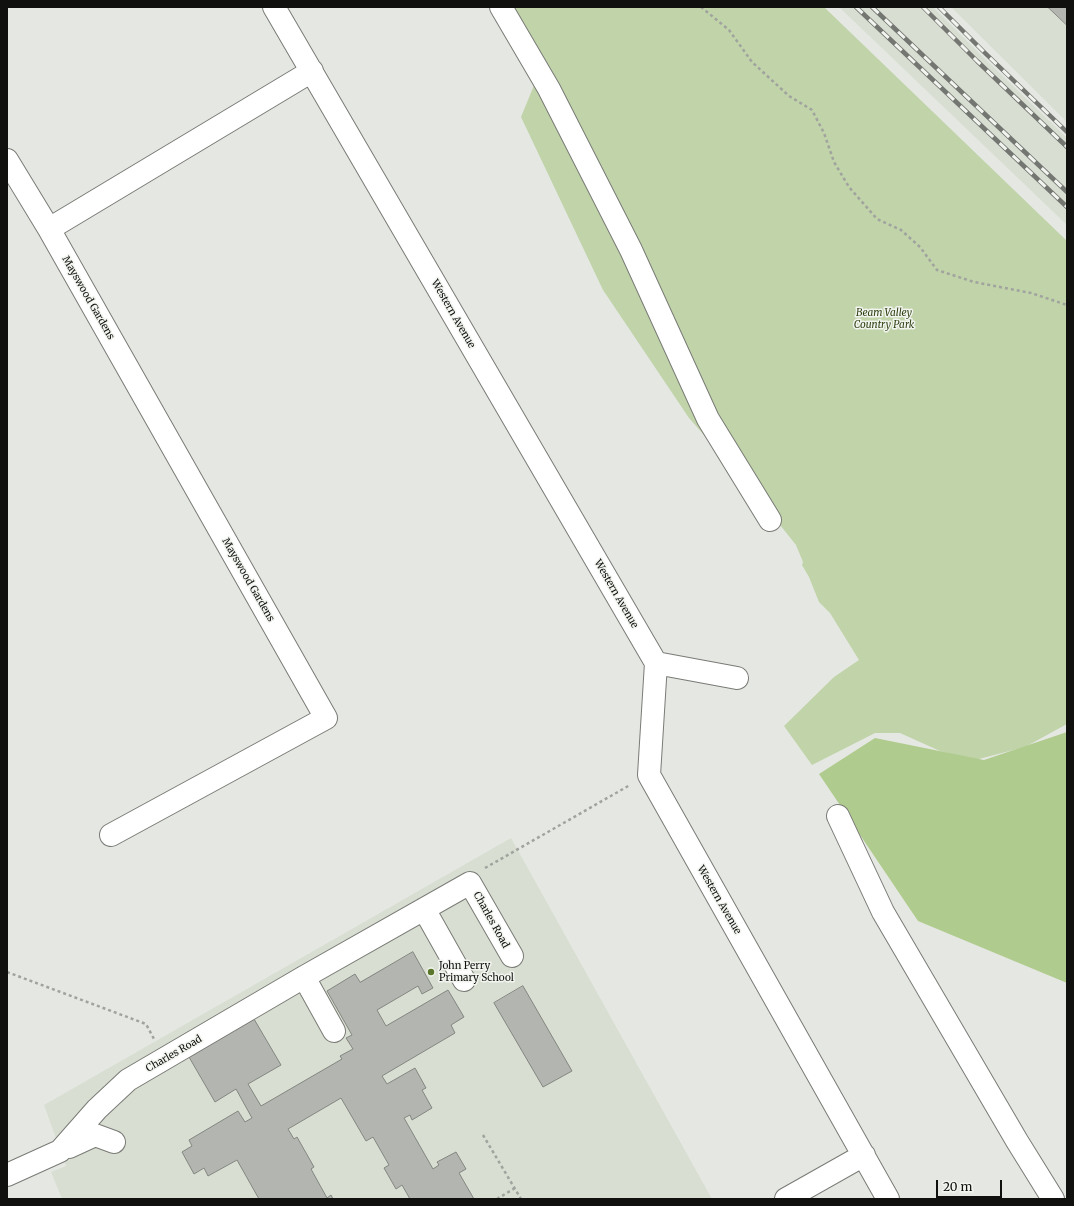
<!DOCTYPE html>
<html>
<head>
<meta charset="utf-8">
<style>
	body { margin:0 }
	#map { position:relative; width:1074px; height:1206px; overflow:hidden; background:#e5e8e2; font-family:Merriweather,serif }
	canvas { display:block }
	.frame { position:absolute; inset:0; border:8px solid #10110f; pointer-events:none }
	.scale { position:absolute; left:936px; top:1180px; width:66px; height:18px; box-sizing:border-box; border:2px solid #10110f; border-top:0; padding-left:5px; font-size:12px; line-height:14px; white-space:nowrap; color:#10110f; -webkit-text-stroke:3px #f2f5ef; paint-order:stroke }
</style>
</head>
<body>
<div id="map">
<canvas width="1074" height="1206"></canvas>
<div class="frame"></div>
<div class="scale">20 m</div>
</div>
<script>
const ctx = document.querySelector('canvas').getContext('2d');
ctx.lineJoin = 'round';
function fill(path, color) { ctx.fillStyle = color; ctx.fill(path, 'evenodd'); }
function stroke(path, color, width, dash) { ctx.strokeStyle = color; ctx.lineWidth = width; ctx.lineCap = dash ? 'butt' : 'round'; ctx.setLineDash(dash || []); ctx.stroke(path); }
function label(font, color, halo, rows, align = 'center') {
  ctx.font = font + ' Merriweather,serif'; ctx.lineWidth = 3; ctx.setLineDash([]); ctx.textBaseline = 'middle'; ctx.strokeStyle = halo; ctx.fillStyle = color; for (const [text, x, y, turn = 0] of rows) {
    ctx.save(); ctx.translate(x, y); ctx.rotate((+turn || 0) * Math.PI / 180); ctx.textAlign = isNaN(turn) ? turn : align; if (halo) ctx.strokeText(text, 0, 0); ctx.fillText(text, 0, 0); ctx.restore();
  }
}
const built = new Path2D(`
	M839 7H933L979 53 1067 138V225Z
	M951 7H1067V122Z
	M511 838 712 1199H62L51 1172 66 1166 44 1105Z`);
const green = new Path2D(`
	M512 7H824L1067 241V724L1025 747 975 760 940 751 900 733H875L812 765 784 726 834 677 859 660 830 613 819 602 809 577 802 565 803 562 796 545 749 486 689 418 603 290 521 117 537 78Z`);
const water = new Path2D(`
	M1067 732V983L918 921 819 774 875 738 984 760Z`);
const building = new Path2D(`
	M1048 7H1067V25Z
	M413 952 433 988 422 994 418 986 377 1010 386 1026 448 990 464 1017 451 1025 455 1033 382 1076 387 1084 415 1068 426 1088 422 1090 432 1108 412 1120 410 1115 404 1118 433 1169 439 1165 437 1162 456 1152 466 1169 459 1173 474 1199H410L402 1185 396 1189 384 1168 389 1165 373 1137 366 1141 341 1098 288 1129 294 1139 297 1137 314 1167 311 1169 327 1198 331 1195 333 1199H259L237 1160 208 1176 204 1168 194 1174 182 1152 192 1146 189 1140 238 1111 245 1122 252 1118 236 1089 215 1102 189 1057 254 1019 281 1065 248 1084 261 1106 342 1059 340 1056 353 1049 346 1038 352 1035 327 991 355 974 360 982Z
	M523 986 572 1071 543 1087 494 1003Z`);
const path = new Path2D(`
	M701 7 729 30 752 62 789 96 812 110 824 133 834 162 849 187 877 219 901 230 920 247 937 270 974 282 1031 293 1067 305
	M485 868 630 785
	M7 972 146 1024 154 1039
	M483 1135 521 1199
	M497 1199 515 1188`);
const minor = new Path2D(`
	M274 7 656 663 649 775 888 1199
	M501 7 549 89 631 250 708 419 770 520
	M7 160 49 229 326 718 111 835
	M49 229 312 71
	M656 663 737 678
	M838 816 883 912 1017 1141 1053 1199
	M424 909 464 980
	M304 977 334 1031
	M69 1147 95 1135 114 1142
	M7 1175 60 1151 97 1109 128 1080 304 977 470 883 512 956
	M786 1199 864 1155`);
const rail = new Path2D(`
	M856 7 1067 207
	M872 7 1067 192
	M923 7 977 61 1067 147
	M939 7 985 53 1067 132`);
const markers = [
	[431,972,4,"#59762b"]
];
const streetNames = [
	["Mayswood Gardens",88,298,60],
	["Western Avenue",453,314,60],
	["Mayswood Gardens",248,580,60],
	["Western Avenue",616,594,60],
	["Western Avenue",719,900,60],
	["Charles Road",491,920,61],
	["Charles Road",174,1054,-30]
];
const parkNames = [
	["Beam Valley",884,313],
	["Country Park",884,325]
];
const poiNames = [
	["John Perry",439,966],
	["Primary School",439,978]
];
fill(built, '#d8ded1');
fill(green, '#c0d3a9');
fill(water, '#b0cb8e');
fill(building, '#b3b6b0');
stroke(building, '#848781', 1);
stroke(minor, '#797b76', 24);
stroke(path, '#a0a39e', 2.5, [3, 3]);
stroke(minor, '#fff', 22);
stroke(rail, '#747672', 4.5);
stroke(rail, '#f2f5ef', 3, [9]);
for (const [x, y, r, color] of markers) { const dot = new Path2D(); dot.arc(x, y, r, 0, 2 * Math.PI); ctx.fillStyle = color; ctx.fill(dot); stroke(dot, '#f2f5ef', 1.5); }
label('10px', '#10110f', '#f2f5ef', streetNames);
label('italic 10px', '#2d3e11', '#f2f5ef', parkNames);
label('10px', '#10110f', '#f2f5ef', poiNames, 'left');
</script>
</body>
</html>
